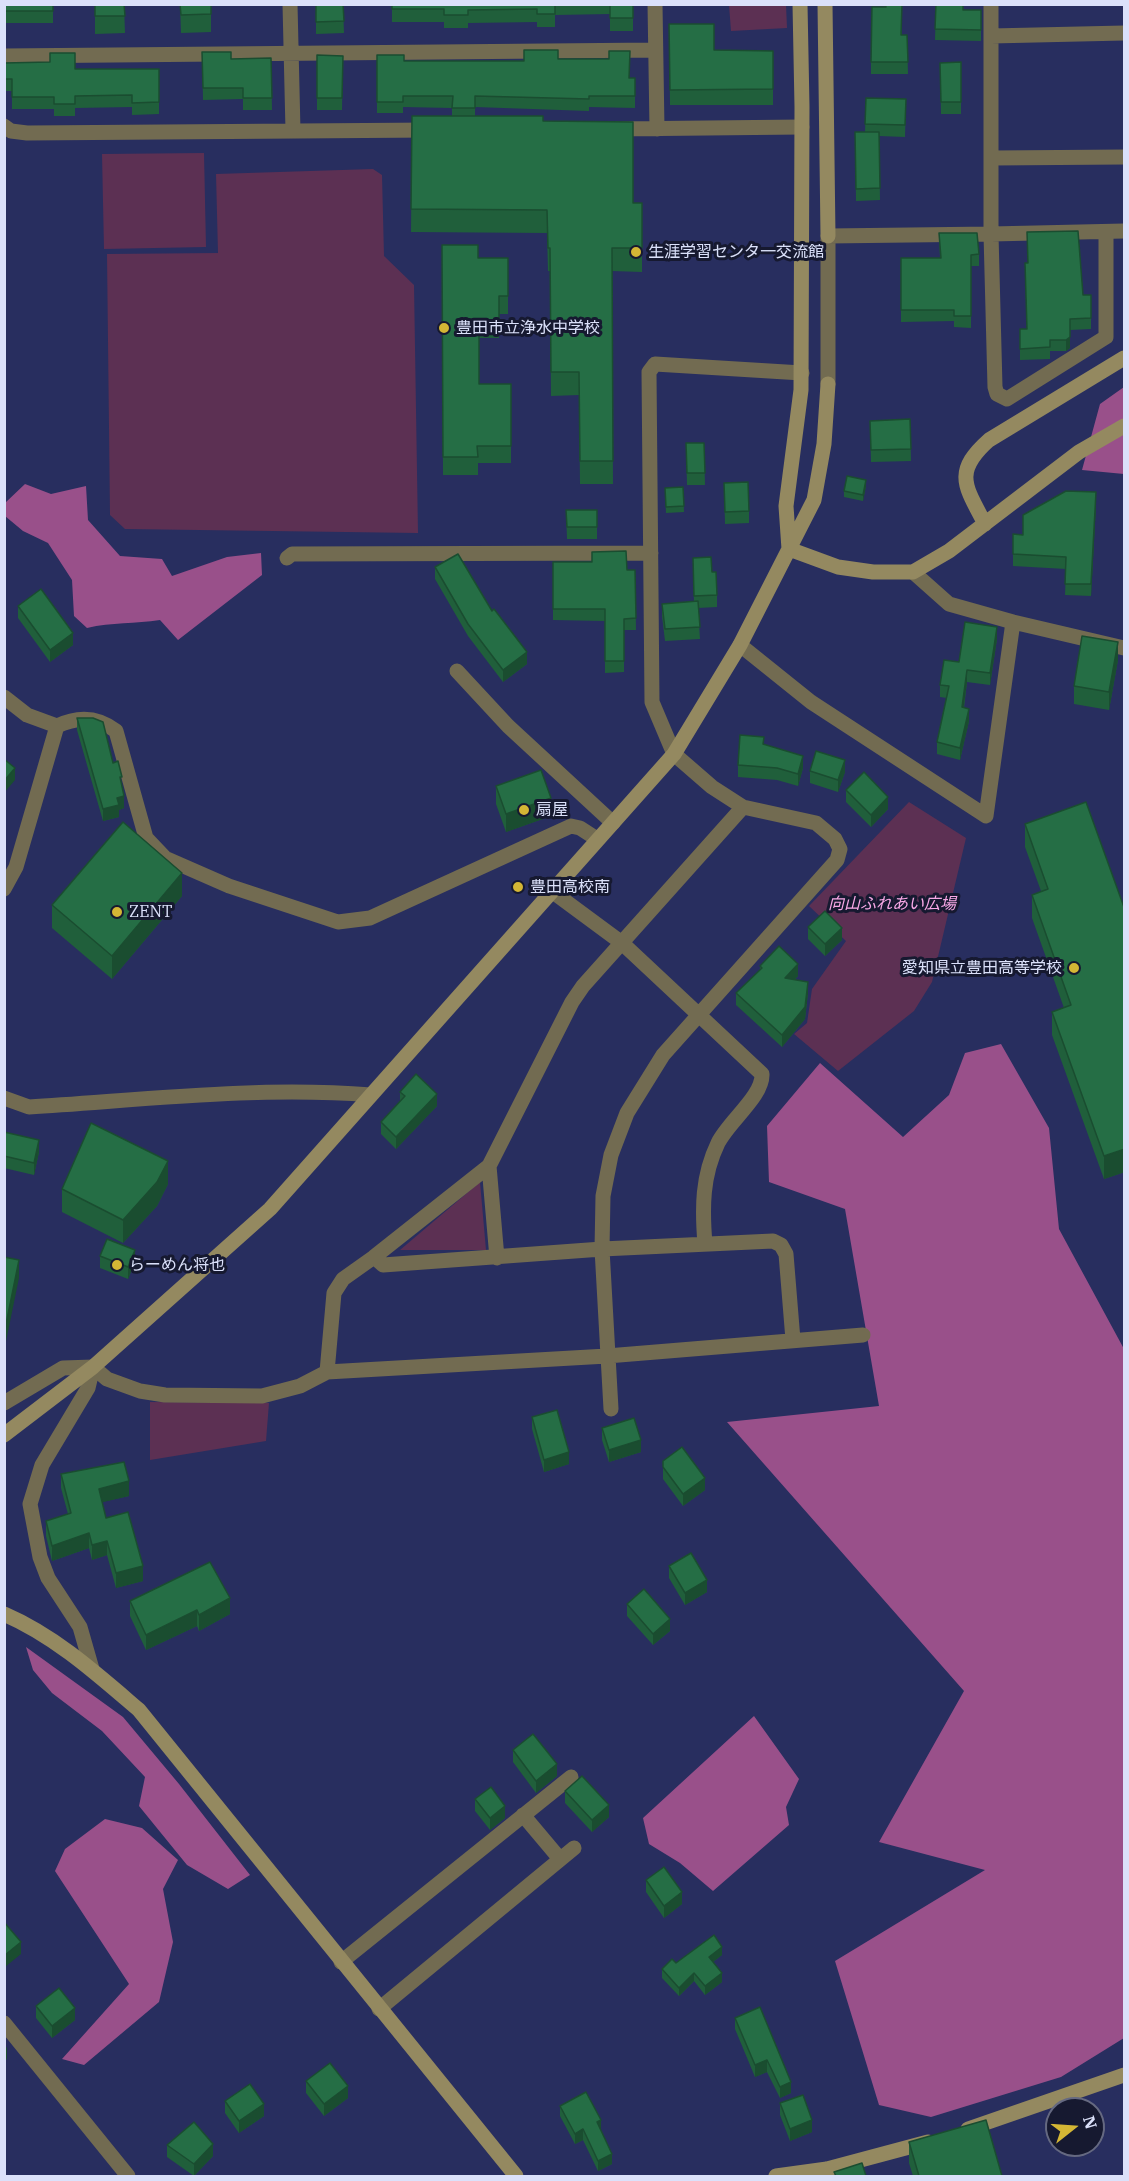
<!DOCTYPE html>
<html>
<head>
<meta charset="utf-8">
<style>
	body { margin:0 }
	#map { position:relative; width:1129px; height:2181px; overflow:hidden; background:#282e5f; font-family:"IBM Plex Serif",serif }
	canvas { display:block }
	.frame { position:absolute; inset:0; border:6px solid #dbe1fa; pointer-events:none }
	.north { position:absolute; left:1045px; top:2097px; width:60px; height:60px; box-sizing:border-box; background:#161930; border:2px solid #656981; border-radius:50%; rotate:73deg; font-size:16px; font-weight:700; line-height:24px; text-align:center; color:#dbe1fa }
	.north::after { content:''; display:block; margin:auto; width:21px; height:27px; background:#d4b635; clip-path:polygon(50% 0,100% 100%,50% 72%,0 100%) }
</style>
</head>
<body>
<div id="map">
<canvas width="1129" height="2181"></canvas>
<div class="frame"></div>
<div class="north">N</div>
</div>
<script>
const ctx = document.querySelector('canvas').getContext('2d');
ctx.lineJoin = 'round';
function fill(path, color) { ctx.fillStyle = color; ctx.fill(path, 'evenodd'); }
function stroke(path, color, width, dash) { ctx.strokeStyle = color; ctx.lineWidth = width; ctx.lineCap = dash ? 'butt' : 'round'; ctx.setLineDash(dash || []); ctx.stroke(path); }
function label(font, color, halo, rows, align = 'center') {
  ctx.font = font + ' "IBM Plex Serif","Noto Sans JP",serif'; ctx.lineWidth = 6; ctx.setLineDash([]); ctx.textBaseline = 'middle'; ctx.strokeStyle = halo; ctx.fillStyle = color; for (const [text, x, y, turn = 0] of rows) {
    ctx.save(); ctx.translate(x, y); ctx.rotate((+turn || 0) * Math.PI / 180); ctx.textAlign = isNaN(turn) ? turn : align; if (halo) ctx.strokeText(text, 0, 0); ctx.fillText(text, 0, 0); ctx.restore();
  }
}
const green = new Path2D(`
	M729 5H786L787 28 731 31Z
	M204 153 206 247 104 249 102 154Z
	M373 169 382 175 384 256 414 285 418 533 125 529 110 515 107 254 218 253 216 174Z
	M909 802 966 838 932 982 914 1011 838 1071 794 1034 807 1023 812 989 846 941 809 906Z
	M480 1182 486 1250H400Z
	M150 1402 269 1403 266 1441 150 1460Z`);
const forest = new Path2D(`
	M1124 387V474L1082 470 1100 404Z
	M25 484 51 494 86 486 88 520 120 556 162 559 172 576 227 557 261 553 262 575 178 640 160 620C135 624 112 622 87 628L74 616 72 580 48 543 23 531 5 516V503Z
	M1001 1044 1049 1128 1059 1229 1124 1349V2038L1061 2077 931 2117 879 2105 835 1961 985 1870 879 1842 964 1691 727 1422 879 1406 845 1209 769 1182 767 1126 820 1063 903 1137 949 1095 965 1053Z
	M26 1647 123 1717 179 1784 250 1875 228 1889 187 1865 139 1806 145 1777 102 1731 52 1693 33 1670Z
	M754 1716 799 1779 786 1807 789 1825 713 1891 680 1863 649 1844 643 1818Z
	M105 1819 142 1828 178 1860 163 1889 173 1942 159 2002 84 2065 62 2059 129 1984 55 1871 65 1849Z`);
const street = new Path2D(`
	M290 4 293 131
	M655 4 657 129
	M991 36 1124 33
	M4 56 655 50
	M4 126 11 131 27 133 432 130
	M612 129 802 127
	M993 158 1124 157
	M1106 232V337L1007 399 997 394 995 387 991 234 1124 231
	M828 384V236L991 234V4
	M287 558 292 554 651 553
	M913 572 949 604 1013 622 1124 648
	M740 645 811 702 986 816 1013 622
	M457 671 508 726 613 823
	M4 697 27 715 57 726
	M4 889 16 867 57 726C78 716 98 717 116 731L146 838 165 858 229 886 338 922 370 918 571 826 580 828 597 839
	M553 892 622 943 762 1074C763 1096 729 1121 718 1143 702 1176 702 1208 705 1244
	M4 1098 29 1107C142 1100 258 1086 371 1095
	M374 1257 489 1166
	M497 1258 489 1166 572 1002 583 986 743 807
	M327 1372 334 1293 343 1279 374 1257 383 1265 602 1249 773 1241 781 1245 786 1254 793 1340
	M4 1403 63 1368 93 1367 107 1379 140 1391 165 1395 262 1396 300 1386 327 1372 607 1356 863 1335
	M611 1409 602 1249 603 1196 611 1155 627 1113 663 1055 837 860 840 849 835 839 816 823 743 807 712 787 674 754 652 702 649 372 655 364 802 373
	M92 1669 80 1627 48 1578 40 1557 30 1504 42 1465 88 1388 93 1367
	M523 1815 560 1859
	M341 1962 571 1777
	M379 2009 574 1848
	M4 2023 128 2176`);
const secondary = new Path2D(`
	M825 4 828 236
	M985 524C965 486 953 472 989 440L1124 358
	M789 549 786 506 801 390 802 107 800 4
	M789 549 838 567 873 572H913L949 551 1079 452 1124 426
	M4 1435 93 1367 270 1209 674 754 740 645 814 500 824 444 828 384
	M4 1614C55 1636 97 1674 139 1710L516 2176
	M968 2129 1124 2075
	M776 2176 827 2169 928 2142`);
const wall = new Path2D(`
	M4 4H53V23H4Z
	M95 4H124L125 33 95 34Z
	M180 4H211V32L181 33Z
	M316 4H343L344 33 316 34Z
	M392 4H633V31H610V14L555 15V27H537V22L468 23V28H444V22H392Z
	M885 4H902V35H907L908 74H871V62Z
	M936 4 964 10H981V41L935 40Z
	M669 24 714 50 773 51V105H670Z
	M202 52 231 59 271 58 272 110H243V99L203 100Z
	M317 55 343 56 342 110H317Z
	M377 55 404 61H524L629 78H635V108L589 107V111L475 107V116L543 121 633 203H642V272L612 271 613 484H580L579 395 551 396 550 271H548L547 233 411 232 412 116H452V108L403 107V113H377Z
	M961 62V114H941L940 63Z
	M4 63 75 69H159V114L132 115V107L75 108V116H54V109H12V91H4Z
	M866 98 906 99 905 137 879 136 880 200 856 201 855 132H865Z
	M939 233 979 254V266H971V328L954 327V321L901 322V258H940Z
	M442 245 478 258H508V314H499V338H479V384H511V463H478V475H443Z
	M1083 295H1091V329L1070 330V348L1066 351H1050V359L1020 360V329H1027Z
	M910 419 911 461 871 462 870 421Z
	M686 443H704L705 485H687Z
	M724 483 749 511V523L725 524Z
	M866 486 863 501 844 497V491Z
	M683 487 684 512 666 513 665 488Z
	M1096 504 1091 596 1065 595 1066 569 1013 566V534L1023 535Z
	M566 510H597V539H567Z
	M693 558 712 572 717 595V607L698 608 700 639 665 641 662 616V604L694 602Z
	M553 562 627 570H635L636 630H624V672L605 673V621L553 620Z
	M435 567 492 611 527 664 503 682 468 636 435 579Z
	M18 606 73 645 50 662 18 618Z
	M997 639 990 685 967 682 964 708 969 721 960 760 937 754V742L947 698 940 697V685L959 662Z
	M1118 660 1109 710 1074 704V686Z
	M77 718 113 763 122 788 124 808 119 810V817L103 821 77 730Z
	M764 745 803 768 798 786 777 780 738 777V765Z
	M810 771 845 772 838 792 810 783Z
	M496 786 551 816 506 832 496 804Z
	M846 790 888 809 871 827 846 802Z
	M1025 824 1125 910V1172L1104 1179 1052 1035V1012L1064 1008 1032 918V895L1041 891 1025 847Z
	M182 896 112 979 52 928V905Z
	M808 927 842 940 825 956 808 939Z
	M760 966 798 976 795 979 808 993 805 1019 782 1047 736 1005V993L760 970Z
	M400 1092 437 1106 396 1149 381 1134V1122L400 1102Z
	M4 1132 39 1152 34 1175 4 1168Z
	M168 1184 157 1206 123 1243 62 1212V1189Z
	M100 1256 135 1262 128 1279 100 1268Z
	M532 1417 569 1464 544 1472 532 1429Z
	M602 1428 641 1452 609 1462 602 1440Z
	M663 1467 705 1490 683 1506 663 1479Z
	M61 1474 129 1496 102 1502 106 1518 143 1581 116 1588 107 1555 92 1560 89 1548 52 1561 46 1536V1521L68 1514 61 1488Z
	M669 1566 707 1592 685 1605 669 1578Z
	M130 1601 230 1614 199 1631 197 1626 146 1650 130 1616Z
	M627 1604 670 1631 653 1645 627 1616Z
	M513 1750 557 1776 536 1793 513 1762Z
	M565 1791 609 1817 592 1832 565 1803Z
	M475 1799 505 1818 490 1830 475 1811Z
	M646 1880 682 1904 664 1918 646 1892Z
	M722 1955 713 1962 722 1982 705 1995 694 1981 679 1996 662 1978V1969L676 1963Z
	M36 2006 75 2020 52 2038 36 2018Z
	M735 2018 791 2093 780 2098 767 2072 755 2077 735 2029Z
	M306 2081 348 2098 324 2116 306 2093Z
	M225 2101 264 2116 239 2133 225 2113Z
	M780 2103 812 2132 790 2141 780 2115Z
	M560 2106 601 2130 612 2164 598 2171 583 2140 575 2144 560 2116Z
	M909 2142 1002 2176H913L909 2163Z
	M167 2145 213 2156 194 2176 167 2157Z`);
const shadedWall = new Path2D(`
	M1070 337V348L1066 351V340Z
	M866 480V486L863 501V495Z
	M1096 492V504L1091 596V584Z
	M997 627V639L990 685V673Z
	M73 633V645L50 662V650Z
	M1118 642V660L1109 710V692Z
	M527 652V664L503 682V670Z
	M967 670V682L962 719V707Z
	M969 709V721L960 760V748Z
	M803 756V768L798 786V774Z
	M845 760V772L838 792V780Z
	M15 768V780L4 793V781Z
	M124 796V808L119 810V817L103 821V809L117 798Z
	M888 797V809L871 827V815Z
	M551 798V816L506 832V814Z
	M182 873V896L112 979V956Z
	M842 928V940L825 956V944Z
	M798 964V976L785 990V978Z
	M808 982V993L805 1019 782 1047V1035Z
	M437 1094V1106L396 1149V1137Z
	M39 1140V1152L34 1175V1163Z
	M1125 1149V1172L1104 1179V1156Z
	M168 1161V1184L157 1206 123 1243V1220Z
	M135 1250V1262L128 1279V1267Z
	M19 1260V1278L4 1351V1334Z
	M641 1440V1452L609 1462V1450Z
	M569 1452V1464L544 1472V1460Z
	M705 1478V1490L683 1506V1494Z
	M129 1481V1496L99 1503V1489Z
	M89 1533V1548L52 1561V1546Z
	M107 1541V1555L92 1560V1545Z
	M143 1566V1581L116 1588V1573Z
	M707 1580V1592L685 1605V1593Z
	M230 1598V1614L199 1631V1615Z
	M197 1610V1626L146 1650V1635Z
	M670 1619V1631L653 1645V1634Z
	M557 1764V1776L536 1793V1781Z
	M609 1805V1817L592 1832V1820Z
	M505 1806V1818L490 1830V1818Z
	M682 1892V1904L664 1918V1906Z
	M21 1942V1954L5 1967V1955Z
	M722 1947V1955L709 1965V1957Z
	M694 1973V1981L679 1996V1988Z
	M722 1973V1982L705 1995V1986Z
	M75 2008V2020L52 2038V2026Z
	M7 2047V2059L4 2061V2049Z
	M767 2060V2072L755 2077V2065Z
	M791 2082V2093L780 2098V2087Z
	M348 2086V2098L324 2116V2104Z
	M264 2104V2116L239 2133V2121Z
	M601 2120V2130L597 2122Z
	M812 2120V2132L790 2141V2129Z
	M583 2129V2140L575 2144V2134Z
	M213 2144V2156L194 2176V2164Z
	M612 2154V2164L598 2171V2161Z`);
const building = new Path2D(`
	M4 4H53V11H4Z
	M95 4H124L125 16H95Z
	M180 4H211V14L181 15Z
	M316 4H343L344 21 316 22Z
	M392 4H555V14H537V9L468 10V15H444V9H392Z
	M610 4H633V18H610Z
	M885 4H902L901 35H907L908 62H871L872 7H886Z
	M936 4H963V10H981V30L935 29Z
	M669 24H714V50L773 51V89L670 90Z
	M524 50H558V59H609V51H630L629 78H635V96H589V99L475 96V108H452L453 96H403V102H377V55H404V61H524Z
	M202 52H231V59L271 58 272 98H243V88H203Z
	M50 53H75V69H159V102L132 103V95L75 96V104H54V97H12V79H4V63L50 62Z
	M317 55 343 56 342 98H317Z
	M961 62V102H941L940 63Z
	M866 98 906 99 905 125 865 124Z
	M412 116H543V121L633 122V203H642V248H612L613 461H580L579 372H551L550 248H548L547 210 411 209Z
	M855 132H879L880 188 856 189Z
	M1078 231 1083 295H1091V318L1070 319V337L1066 340H1050V347L1020 349V329H1027L1025 263H1028L1027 232Z
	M939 233H977L979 254 971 255V316H954V310H901V258H941Z
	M442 245H478V258H508V296H499V320H479V384H511V446H477L478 457H443Z
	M910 419 911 449 871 450 870 421Z
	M686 443H704L705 473H687Z
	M847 476 866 480 863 495 844 491Z
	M748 482 749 511 725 512 724 483Z
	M683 487 684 506 666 507 665 488Z
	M1066 491 1096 492 1091 584H1065L1066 557 1013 554V534L1023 535V515Z
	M566 510H597V527H567Z
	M626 551 627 570H635L636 618 624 619V661H605V609H553V562H592V552Z
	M458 554 492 611 494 609 527 652 503 670 468 624 435 567Z
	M711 557 712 572H716L717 595 694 596 693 558Z
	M41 589 73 633 50 650 18 606Z
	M698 601 700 627 665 629 662 604Z
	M965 622 997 627 990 673 967 670 962 707 969 709 960 748 937 742 949 686 940 685 944 660 959 662Z
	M1082 636 1118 642 1109 692 1074 686Z
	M77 718H93L103 722 113 763 118 761 122 777H120L124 796 117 798 119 805 103 809Z
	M740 735 764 737 763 744 803 756 798 774 777 768 738 765Z
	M816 751 845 760 838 780 810 771Z
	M4 759 15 768 4 781Z
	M541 770 551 798 506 814 496 786Z
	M864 772 888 797 871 815 846 790Z
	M1086 802 1125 910V1149L1104 1156 1052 1012 1071 1005 1032 895 1048 889 1025 824Z
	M123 822 182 873 112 956 52 905Z
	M825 911 842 928 825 944 808 927Z
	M779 946 798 964 785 978 808 982 805 1007 782 1035 736 993 762 968 760 966Z
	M416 1074 437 1094 396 1137 381 1122 405 1096 400 1092Z
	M91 1123 168 1161 157 1182 123 1220 62 1189Z
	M4 1132 39 1140 34 1163 4 1156Z
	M107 1239 135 1250 128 1267 100 1256Z
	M4 1257 19 1260 4 1334Z
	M557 1410 569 1452 544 1460 532 1417Z
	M634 1418 641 1440 609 1450 602 1428Z
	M682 1447 705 1478 683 1494 663 1467V1461Z
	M124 1462 129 1481 99 1489 106 1518 128 1512 143 1566 116 1573 107 1541 92 1545 89 1533 52 1546 46 1521 71 1513 61 1474Z
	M691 1553 707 1580 685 1593 669 1566Z
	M210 1562 230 1598 199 1615 197 1610 146 1635 130 1601Z
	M644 1589 670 1619 653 1634 627 1604Z
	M533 1734 557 1764 536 1781 513 1750Z
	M582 1776 609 1805 592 1820 565 1791Z
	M491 1787 505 1806 490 1818 475 1799Z
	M664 1867 682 1892 664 1906 646 1880Z
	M4 1922 21 1942 5 1955H4Z
	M714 1935 722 1947 709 1957 722 1973 705 1986 694 1973 679 1988 662 1969 672 1959 676 1963Z
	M59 1988 75 2008 52 2026 36 2006Z
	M760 2007 791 2082 780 2087 767 2060 755 2065 735 2018Z
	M330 2063 348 2086 324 2104 306 2081Z
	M250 2084 264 2104 239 2121 225 2101Z
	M586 2092 601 2120 597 2122 612 2154 598 2161 583 2129 575 2134 560 2106Z
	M803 2095 812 2120 790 2129 780 2103Z
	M986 2120 1002 2176H919L909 2142Z
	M194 2122 213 2144 194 2164 167 2145Z
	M862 2163 866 2176H836L834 2172Z`);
const markers = [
	[636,252,6,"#d4b635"],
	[444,328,6,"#d4b635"],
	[524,810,6,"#d4b635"],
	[518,887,6,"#d4b635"],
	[117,912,6,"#d4b635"],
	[1074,968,6,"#d4b635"],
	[117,1265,6,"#d4b635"]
];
const poiNames = [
	["生涯学習センタ一交流館",648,252],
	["豊田市立浄水中学校",456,328],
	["扇屋",536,810],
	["豊田高校南",530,887],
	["ZENT",129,912],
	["愛知県立豊田高等学校",1062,968,"right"],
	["らーめん将也",129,1265]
];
const parkNames = [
	["向山ふれあい広場",892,904]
];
fill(green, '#5c3053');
fill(forest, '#99508a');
stroke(street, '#726b51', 15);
stroke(secondary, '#948960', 15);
fill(wall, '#205f3b');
fill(shadedWall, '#1a4d30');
fill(building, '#256e45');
stroke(building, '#1a4d30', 1.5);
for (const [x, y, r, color] of markers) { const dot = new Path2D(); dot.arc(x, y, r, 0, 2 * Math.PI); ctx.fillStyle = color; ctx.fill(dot); stroke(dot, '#161930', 2); }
label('16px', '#dbe1fa', '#161930', poiNames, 'left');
label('italic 16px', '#f8a8e6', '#161930', parkNames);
</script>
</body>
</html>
